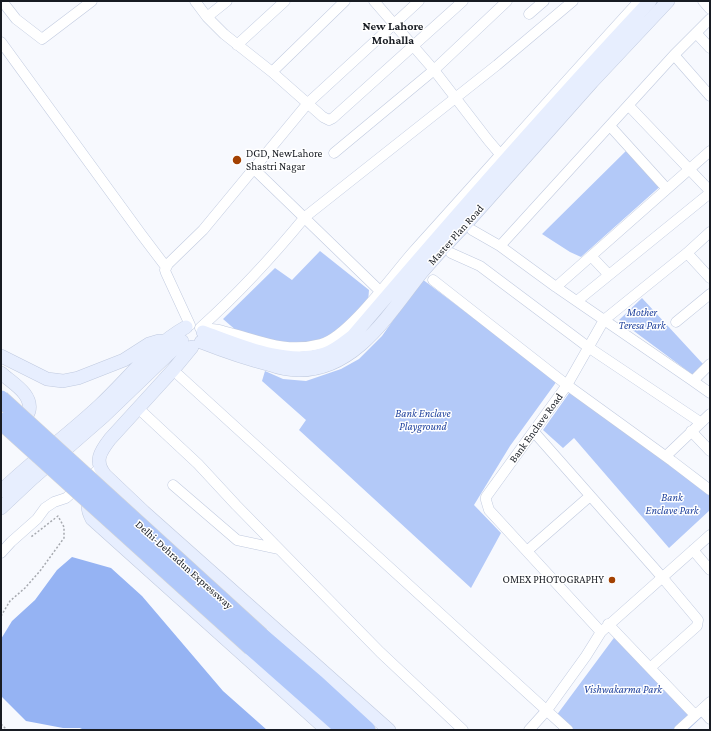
<!DOCTYPE html>
<html>
<head>
<meta charset="utf-8">
<style>
	body { margin:0 }
	#map { position:relative; width:711px; height:731px; overflow:hidden; background:#f7f9fe; font-family:"Crimson Pro",serif }
	canvas { display:block }
	.frame { position:absolute; inset:0; border:2px solid #181c23; pointer-events:none }
</style>
</head>
<body>
<div id="map">
<canvas width="711" height="731"></canvas>
<div class="frame"></div>
</div>
<script>
const ctx = document.querySelector('canvas').getContext('2d');
ctx.lineJoin = 'round';
function fill(path, color) { ctx.fillStyle = color; ctx.fill(path, 'evenodd'); }
function stroke(path, color, width, dash) { ctx.strokeStyle = color; ctx.lineWidth = width; ctx.lineCap = dash ? 'butt' : 'round'; ctx.setLineDash(dash || []); ctx.stroke(path); }
function label(font, color, halo, rows, align = 'center') {
  ctx.font = font + ' "Crimson Pro",serif'; ctx.lineWidth = 3; ctx.setLineDash([]); ctx.textBaseline = 'middle'; ctx.strokeStyle = halo; ctx.fillStyle = color; for (const [text, x, y, turn = 0] of rows) {
    ctx.save(); ctx.translate(x, y); ctx.rotate((+turn || 0) * Math.PI / 180); ctx.textAlign = isNaN(turn) ? turn : align; if (halo) ctx.strokeText(text, 0, 0); ctx.fillText(text, 0, 0); ctx.restore();
  }
}
const green = new Path2D(`
	M632 145 664 183 581 257 570 252 542 234Z
	M320 251 369 290 368 302 332 339 303 347 238 332 223 319 275 268 292 280Z
	M422 279 557 381 510 446 474 505 501 533 471 588 299 430 306 420 262 381 265 371 283 379 306 381 341 369 359 359 382 336Z
	M642 298 703 364 693 375 619 320Z
	M572 389 710 496V510L669 548 574 438 563 448 543 430Z
	M619 631 703 716 688 730H572L556 716Z`);
const water = new Path2D(`
	M72 557 111 568 142 596 223 691 267 730H84L80 728H63L26 721 1 696V639L12 621 35 600 57 570Z`);
const path = new Path2D(`
	M1 616 10 601 25 588 40 571 64 538V527L58 516 31 537
	M1 724 7 730`);
const street = new Path2D(`
	M2 1 16 19 42 39 92 1
	M195 1 207 17 224 34 272 72 323 117 329 120 333 118 463 1
	M374 1 434 70 488 140 505 160
	M703 1 710 9
	M529 14 544 1
	M207 17 227 1
	M696 33 710 48
	M1 42 141 234 166 267
	M237 45 285 1
	M674 55 710 96
	M272 72 345 1
	M629 106 710 191
	M610 126 667 189
	M334 153 434 70 507 1
	M254 169 380 291
	M472 230 500 246 556 287 693 381 710 364
	M500 246 674 55 710 19
	M451 253 480 266 588 347 700 422
	M687 253 710 278
	M591 256 609 275
	M433 280 567 385 672 461 710 490
	M556 287 710 151
	M577 301 710 193
	M676 322 710 294
	M190 325 166 273 165 270 168 264 203 230 308 103 419 1
	M200 328C238 294 273 256 305 217L497 65 573 1
	M202 328C209 329 217 329 223 331 257 339 284 354 321 344 348 337 392 276 412 253 488 169 563 84 639 1
	M173 370 568 730
	M693 381 710 393
	M138 408 198 464 236 505 380 652 463 730
	M691 431 710 451
	M534 432 662 577 698 620 697 626 650 668
	M666 456 710 414
	M173 485 237 540 279 549
	M693 550 710 570
	M527 551 590 496
	M1 553 11 542 37 519 45 508 54 502 66 498 100 468
	M608 624 695 715
	M601 632 489 510 486 500V497L567 385 604 320 687 253 710 232
	M702 710 710 719
	M529 730 547 710 586 656 601 632 710 535
	M679 730 710 702`);
const secondary = new Path2D(`
	M203 332C239 345 287 367 325 354 336 350 344 343 353 336 450 222 548 110 650 1
	M201 342C224 351 247 359 271 365 279 368 289 370 298 370 356 371 390 312 422 272 436 256 450 240 465 225L592 82 668 1
	M192 347 173 370 110 439C100 452 94 461 105 475L144 512 389 730
	M1 356 47 379 63 381 78 378 124 360 149 344 159 341 165 342
	M1 373C12 383 33 394 29 411 27 418 22 422 16 425
	M1 491C33 460 68 435 100 405 128 379 152 346 186 327
	M91 495C86 503 87 510 92 519L327 730
	M1 508 33 478 104 416 182 341`);
const highway = new Path2D(`
	M261 636 317 684 367 730
	M251 647 345 730`);
const highwayBridge = new Path2D(`
	M1 399 261 636
	M1 421 251 647`);
const markers = [
	[237,160,5,"#a34102"],
	[612,580,4,"#a34102"]
];
const poiNames = [
	["DGD, NewLahore",246,154],
	["Shastri Nagar",246,167],
	["OMEX PHOTOGRAPHY",604,580,"right"]
];
const streetNames = [
	["Master Plan Road",456,235,-48],
	["Bank Enclave Road",536,428,-54],
	["Delhi-Dehradun Expressway",184,565,42]
];
const parkNames = [
	["Mother",642,313],
	["Teresa Park",642,326],
	["Bank Enclave",423,414],
	["Playground",423,427],
	["Bank",672,498],
	["Enclave Park",672,511],
	["Vishwakarma Park",623,690]
];
const neighbourhoodNames = [
	["New Lahore",393,26],
	["Mohalla",393,40]
];
fill(green, '#b3c9f8');
fill(water, '#95b3f3');
stroke(street, '#c0cadf', 11);
stroke(secondary, '#c0cadf', 14);
stroke(highway, '#d5d6d7', 18);
stroke(path, '#a6a9af', 1.5, [2, 2]);
stroke(street, '#fff', 10);
stroke(secondary, '#e7eefe', 13);
stroke(highway, '#b0c8fa', 17);
stroke(highwayBridge, '#d5d6d7', 18, []);
stroke(highwayBridge, '#b0c8fa', 17);
for (const [x, y, r, color] of markers) { const dot = new Path2D(); dot.arc(x, y, r, 0, 2 * Math.PI); ctx.fillStyle = color; ctx.fill(dot); stroke(dot, '#fff', 1.5); }
label('11px', '#181c23', '#fff', poiNames, 'left');
label('11px', '#181c23', '#fff', streetNames);
label('italic 11px', '#20429d', '#fff', parkNames);
label('bold 12px', '#181c23', '#fff', neighbourhoodNames);
</script>
</body>
</html>
